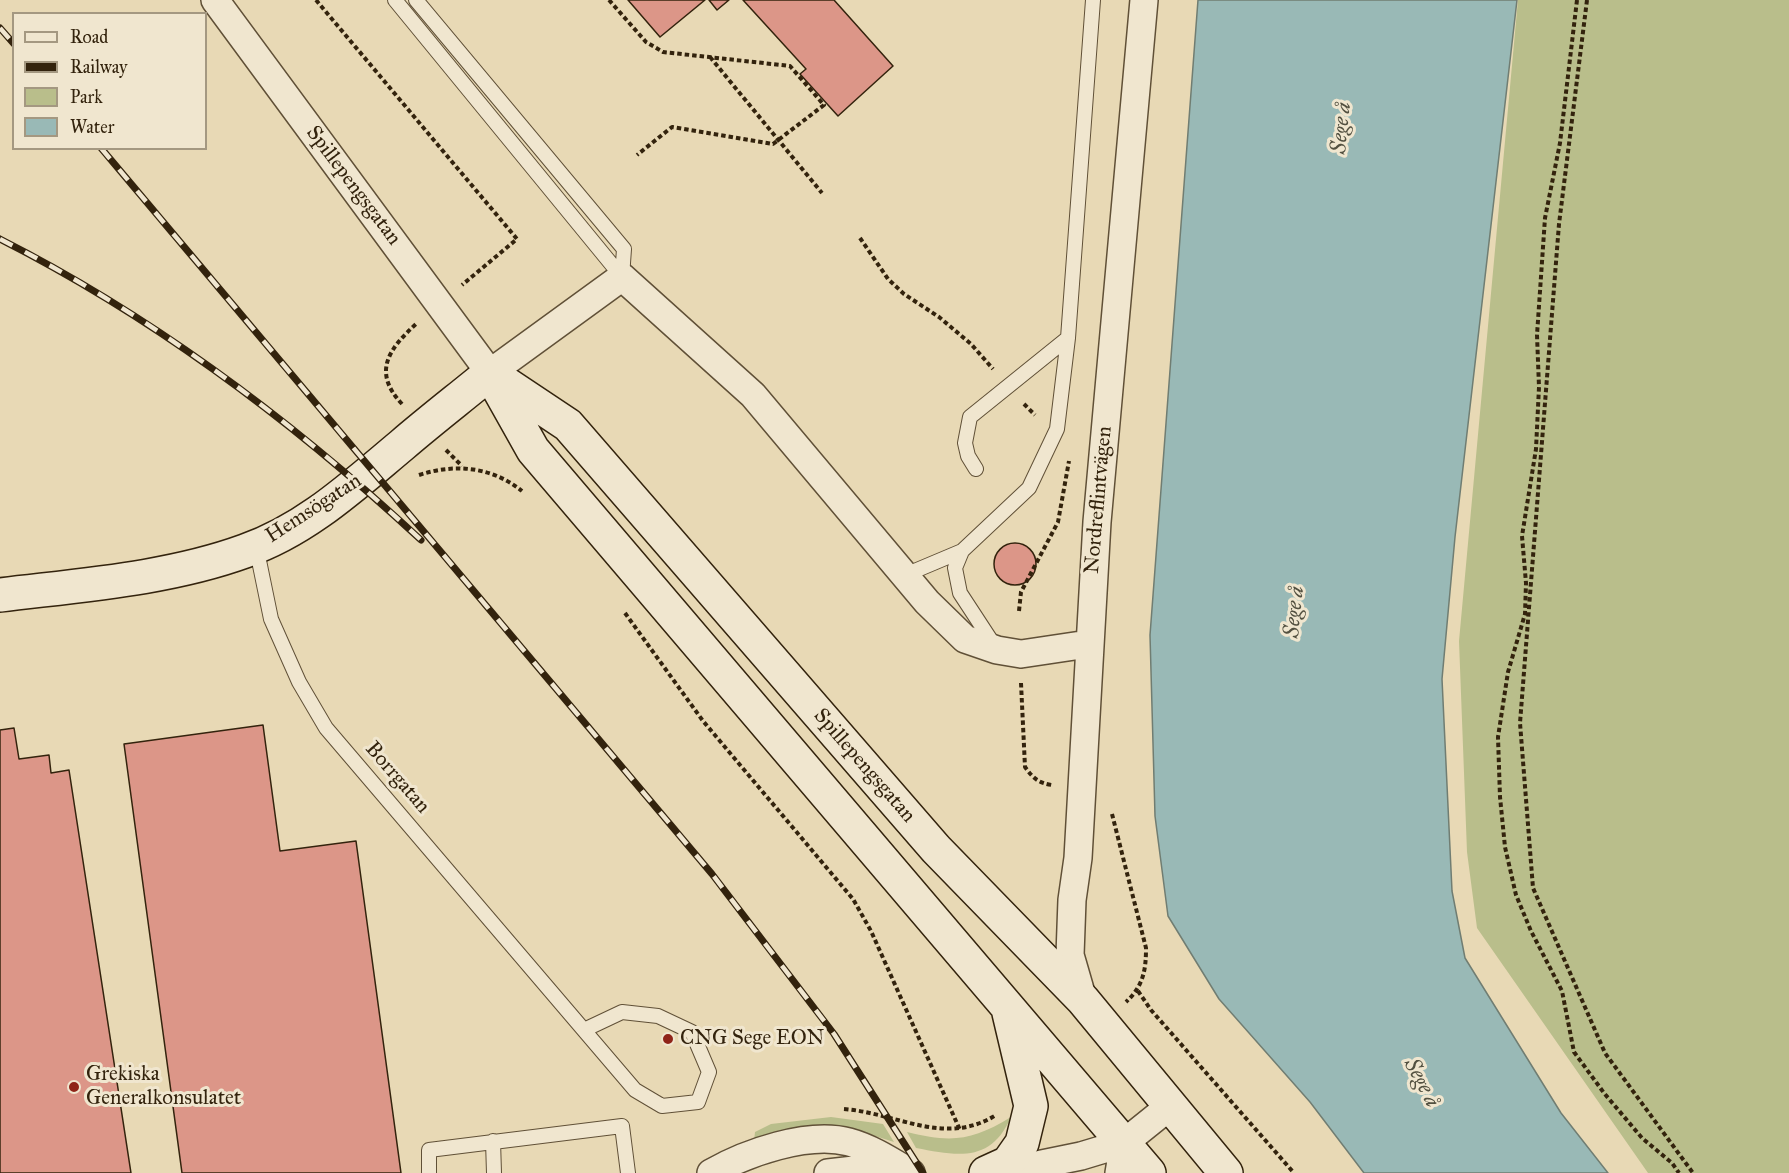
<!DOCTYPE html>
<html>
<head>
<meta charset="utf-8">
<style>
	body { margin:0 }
	#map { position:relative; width:1789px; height:1173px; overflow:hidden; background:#e8d9b5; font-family:"IM FELL Great Primer",serif }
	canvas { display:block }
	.legend { position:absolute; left:12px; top:12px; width:195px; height:138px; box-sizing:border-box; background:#f0e6cf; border:2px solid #a49881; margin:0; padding:8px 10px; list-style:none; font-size:18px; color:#33230d }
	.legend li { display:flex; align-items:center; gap:12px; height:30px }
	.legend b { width:30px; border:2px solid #a49881 }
</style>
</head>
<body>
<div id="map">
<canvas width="1789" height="1173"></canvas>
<ul class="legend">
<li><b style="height:8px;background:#f0e6cf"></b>Road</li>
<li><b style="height:8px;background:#33230d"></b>Railway</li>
<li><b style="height:16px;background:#b9be8b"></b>Park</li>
<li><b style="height:16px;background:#99b9b6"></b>Water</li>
</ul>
</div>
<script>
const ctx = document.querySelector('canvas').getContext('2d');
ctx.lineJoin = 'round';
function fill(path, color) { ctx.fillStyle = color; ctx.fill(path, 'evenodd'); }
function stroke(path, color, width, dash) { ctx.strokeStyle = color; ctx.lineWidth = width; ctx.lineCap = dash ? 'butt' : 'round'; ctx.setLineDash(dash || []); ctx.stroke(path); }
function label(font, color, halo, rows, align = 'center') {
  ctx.font = font + ' "IM FELL Great Primer",serif'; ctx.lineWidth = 6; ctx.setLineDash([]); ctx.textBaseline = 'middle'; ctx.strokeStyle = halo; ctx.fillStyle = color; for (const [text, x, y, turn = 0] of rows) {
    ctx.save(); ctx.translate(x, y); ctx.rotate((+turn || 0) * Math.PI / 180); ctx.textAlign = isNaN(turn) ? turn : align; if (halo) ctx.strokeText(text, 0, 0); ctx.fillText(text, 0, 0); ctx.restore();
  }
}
const green = new Path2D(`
	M1518 0H1789V1173H1648L1477 928 1467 852 1459 641Z
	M831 1117 883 1124 894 1142 856 1130 754 1141 755 1132 771 1124Z
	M1011 1117C991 1163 958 1156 916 1148L907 1132C951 1143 972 1141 1011 1117Z`);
const water = new Path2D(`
	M1198 0H1517L1455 537 1442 679 1452 891 1465 958 1561 1113 1608 1173H1364L1310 1102 1219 999 1168 916 1155 816 1150 635Z`);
const building = new Path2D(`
	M628 0H705L660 37Z
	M709 0H729L717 10Z
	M743 0H834L893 66 838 116 800 74 806 69Z
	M994 564a21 21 0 1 1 42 0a21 21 0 1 1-42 0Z
	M263 725 280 851 356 841 401 1173H182L124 744Z
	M14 728 19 759 49 755 51 773 69 770 131 1173H0V730Z`);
const path = new Path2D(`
	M316 0 517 239 462 285
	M609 0 646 42 663 52 790 66 824 105 773 144 672 127 637 155
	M1577 0 1560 143 1545 218 1537 335 1539 387 1536 449 1522 536 1526 583 1525 614 1508 672 1498 737 1500 797 1505 847 1516 895 1531 931 1562 991 1574 1052 1604 1093 1642 1138 1672 1163 1679 1173
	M1587 0 1559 224 1520 723 1533 888 1605 1053 1693 1173
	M710 57 822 193
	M860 238 888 279 904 294 939 317 971 344 993 369
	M402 404C371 371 390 348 417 323
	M1024 404 1035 415
	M446 450 462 466
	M419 475C456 463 492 467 522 491
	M1019 611 1021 592 1058 522 1069 461
	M625 613 703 721 853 899 871 931 960 1130
	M1021 683 1025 767C1033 778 1038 783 1052 785
	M1112 814 1146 948C1146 971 1143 986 1126 1002
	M1138 991 1151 1010 1294 1173
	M844 1109C897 1113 945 1147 996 1115`);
const lane = new Path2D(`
	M395 0 622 277
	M416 0 624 249 622 277
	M976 469 968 456 965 443 970 417 1068 338
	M256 546 271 619 299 682 326 728 635 1090 662 1106 698 1102 709 1072 692 1032 658 1016 622 1012 586 1029
	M905 575 962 551
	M994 645 960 593 955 568 962 551 1029 488 1057 429 1068 338 1093 0
	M493 1141 494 1173
	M429 1173V1150L622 1126 628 1173`);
const street = new Path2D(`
	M215 0 490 373 622 277 753 395 927 602 965 639 997 650 1021 654 1088 644
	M1083 1000 1070 955 1072 900 1078 858 1097 522 1144 0
	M711 1173C746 1153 808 1131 849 1142 871 1148 891 1161 911 1173
	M828 1173 863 1169 897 1173
	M998 1173 1081 1156 1124 1143 1170 1106
	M1119 1173 1124 1143`);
const secondary = new Path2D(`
	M490 373 568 425 936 849 1083 1000 1226 1173
	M492 377 533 450 1149 1173
	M0 595C81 585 168 579 245 551 306 530 354 485 402 445 431 420 461 397 490 373
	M986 1173 1008 1163 1022 1143 1031 1106 1009 1013`);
const rail = new Path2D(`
	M0 28 14 44
	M101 148 712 874 834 1034 923 1173
	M0 239C154 317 295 423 421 540`);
const markers = [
	[668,1039,6,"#8f2418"],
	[74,1087,6,"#8f2418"]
];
const streetNames = [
	["Spillepengsgatan",353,186,53],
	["Nordreflintvägen",1099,500,-85],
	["Hemsögatan",314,509,-33],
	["Spillepengsgatan",864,766,49],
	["Borrgatan",397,778,49]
];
const poiNames = [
	["CNG Sege EON",680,1039],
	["Grekiska",86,1075],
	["Generalkonsulatet",86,1099]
];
const waterNames = [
	["Sege å",1342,128,-84],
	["Sege å",1295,612,-84],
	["Sege å",1421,1083,62]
];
fill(green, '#b9be8b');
fill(water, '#99b9b6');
stroke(water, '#707d72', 1.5);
fill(building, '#dc9688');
stroke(building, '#33230d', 1.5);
stroke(lane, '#605037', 16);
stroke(street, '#605037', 30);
stroke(secondary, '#33230d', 36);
stroke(path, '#33230d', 4, [4.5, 3]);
stroke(lane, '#f0e6cf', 14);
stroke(street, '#f0e6cf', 27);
stroke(secondary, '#f0e6cf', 33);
stroke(rail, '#33230d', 7);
stroke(rail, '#f0e6cf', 4.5, [14]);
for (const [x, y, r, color] of markers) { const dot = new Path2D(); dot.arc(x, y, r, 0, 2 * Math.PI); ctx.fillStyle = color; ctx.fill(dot); stroke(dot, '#f0e6cf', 2); }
label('21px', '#33230d', '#f0e6cf', streetNames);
label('21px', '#33230d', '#f0e6cf', poiNames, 'left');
label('italic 22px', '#525040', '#f0e6cf', waterNames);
</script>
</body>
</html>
